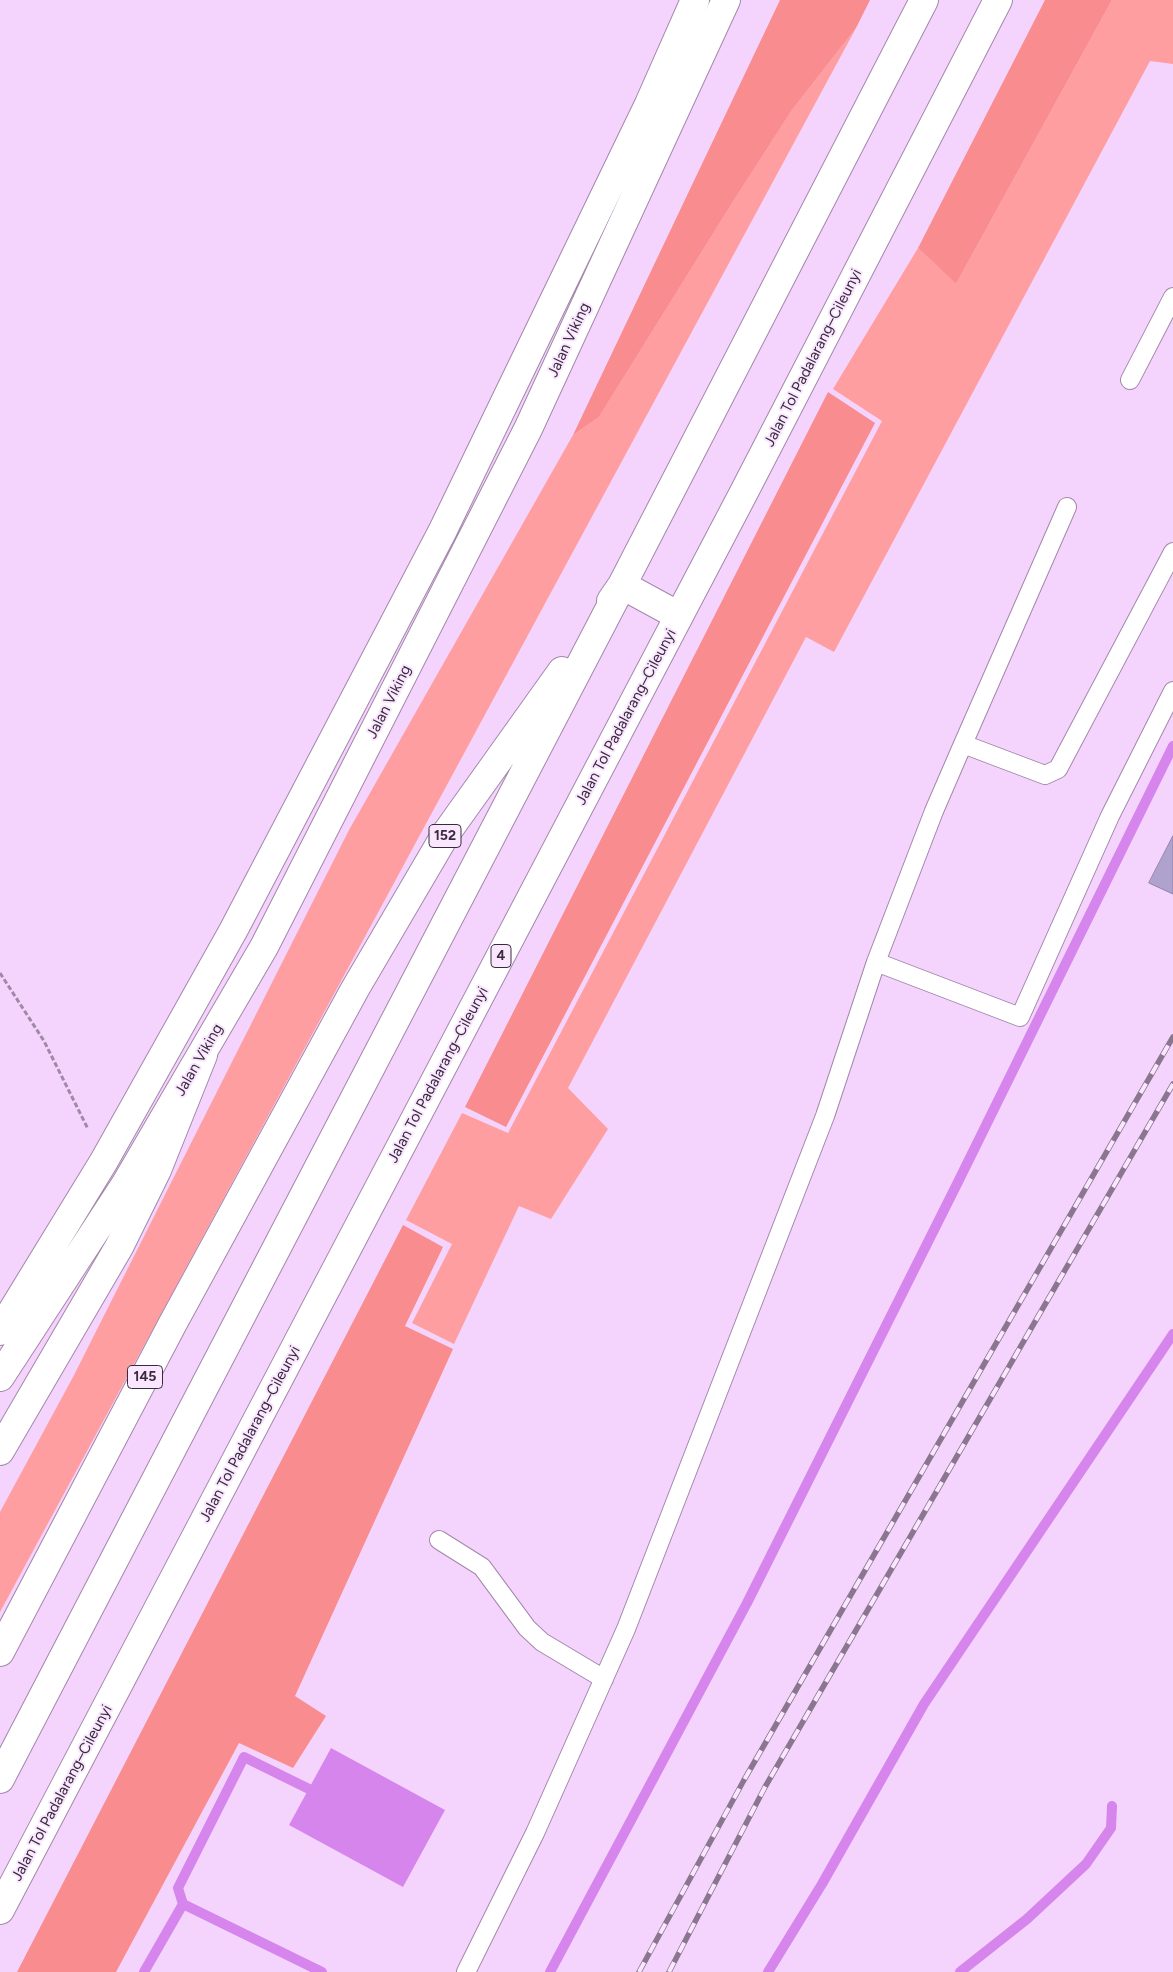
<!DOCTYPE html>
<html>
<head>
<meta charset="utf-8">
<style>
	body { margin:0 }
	canvas { display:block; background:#f4d4fc }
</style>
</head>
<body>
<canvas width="1173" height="1972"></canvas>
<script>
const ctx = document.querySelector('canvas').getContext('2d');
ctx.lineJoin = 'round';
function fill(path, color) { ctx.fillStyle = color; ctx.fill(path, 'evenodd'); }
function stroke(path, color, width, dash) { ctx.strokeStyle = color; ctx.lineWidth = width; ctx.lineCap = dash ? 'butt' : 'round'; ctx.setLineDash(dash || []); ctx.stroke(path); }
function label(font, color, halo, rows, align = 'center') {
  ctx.font = font + ' Figtree,sans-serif'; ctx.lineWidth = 4; ctx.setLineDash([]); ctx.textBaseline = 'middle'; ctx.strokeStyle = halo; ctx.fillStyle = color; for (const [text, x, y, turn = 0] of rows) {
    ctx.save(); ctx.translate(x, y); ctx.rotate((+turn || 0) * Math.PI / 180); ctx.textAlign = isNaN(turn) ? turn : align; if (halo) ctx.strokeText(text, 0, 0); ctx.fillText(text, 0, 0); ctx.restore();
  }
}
const green = new Path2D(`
	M1112 0H1173V64L1150 61 834 652 806 637 568 1088 608 1129 551 1219 519 1206 454 1344 412 1323 452 1244 406 1220 462 1113 508 1133 882 421 833 389 918 248 956 284Z
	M856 28 0 1612V1512L73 1377 349 830 573 435 599 417 734 200 792 110Z`);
const forest = new Path2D(`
	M780 0H870L856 28 792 110 734 200 599 417 573 435Z
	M1045 0H1112L956 284 918 248Z
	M828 392 875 423 506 1127 465 1107Z
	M403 1225 443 1247 405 1326 453 1349 295 1696 326 1716 293 1768 239 1743 116 1972H17Z`);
const water = new Path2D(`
	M331 1748 445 1810 403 1887 289 1825Z`);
const stream = new Path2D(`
	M183 1904 178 1888 244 1757 309 1789
	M144 1972 183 1904 322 1972
	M550 1972 747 1603 958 1182 1173 746
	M768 1972 822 1884 924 1704 1173 1334
	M960 1972 1027 1919 1086 1864 1111 1828 1112 1806`);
const building = new Path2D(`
	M1173 836V894L1149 883Z`);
const path = new Path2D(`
	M0 973 44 1041 88 1129`);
const service = new Path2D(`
	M1130 380 1173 297
	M1067 507 963 744 1045 775 1058 769 1173 552
	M876 962 1020 1017 1110 816 1173 691
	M439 1540 482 1567 527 1628 542 1642 604 1679
	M466 1972 535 1833 626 1629 825 1116 876 962 934 811 963 744`);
const tertiary = new Path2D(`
	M0 1331 104 1161 233 931 442 532 649 104 695 0
	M0 1377 125 1185 264 947 528 429 726 0`);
const motorway = new Path2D(`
	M611 601 622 585 679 616
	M0 1451 119 1247 157 1170 203 1055
	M0 1652 173 1323 355 989 447 832 562 671
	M0 1779 622 585 924 0
	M0 1910 743 494 998 0`);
const rail = new Path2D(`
	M639 1972 744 1780 1173 1037
	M669 1972 765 1787 1173 1084`);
const shields = [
	[445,836,32],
	[501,956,20],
	[145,1377,35]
];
const shieldNames = [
	["152",445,836],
	["4",501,956],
	["145",145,1377]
];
const streetNames = [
	["Jalan Viking",569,340,-65],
	["Jalan Tol Padalarang–Cileunyi",813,358,-63],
	["Jalan Viking",389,702,-63],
	["Jalan Tol Padalarang–Cileunyi",626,717,-62],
	["Jalan Viking",199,1060,-60],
	["Jalan Tol Padalarang–Cileunyi",438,1075,-62],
	["Jalan Tol Padalarang–Cileunyi",250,1434,-62],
	["Jalan Tol Padalarang–Cileunyi",62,1793,-62]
];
fill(green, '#fe9ea0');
fill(forest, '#f98c8f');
fill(water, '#d685ec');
stroke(stream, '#d685ec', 10);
fill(building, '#afa2cd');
stroke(building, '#8f82ac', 1);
stroke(service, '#a487ac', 20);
stroke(tertiary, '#a487ac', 30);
stroke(motorway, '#a487ac', 30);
stroke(path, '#a089a7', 3, [5, 2.5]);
stroke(service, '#fff', 18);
stroke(tertiary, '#fff', 28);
stroke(motorway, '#fff', 28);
stroke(rail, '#8b7690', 5.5);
stroke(rail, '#fae7ff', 4, [11]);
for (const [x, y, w] of shields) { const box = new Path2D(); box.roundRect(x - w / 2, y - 11.5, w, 23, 4); ctx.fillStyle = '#fae7ff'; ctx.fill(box); stroke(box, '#382c3c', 1); }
label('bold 14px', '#382c3c', null, shieldNames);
label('15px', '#382c3c', '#fae7ff', streetNames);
</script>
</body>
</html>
